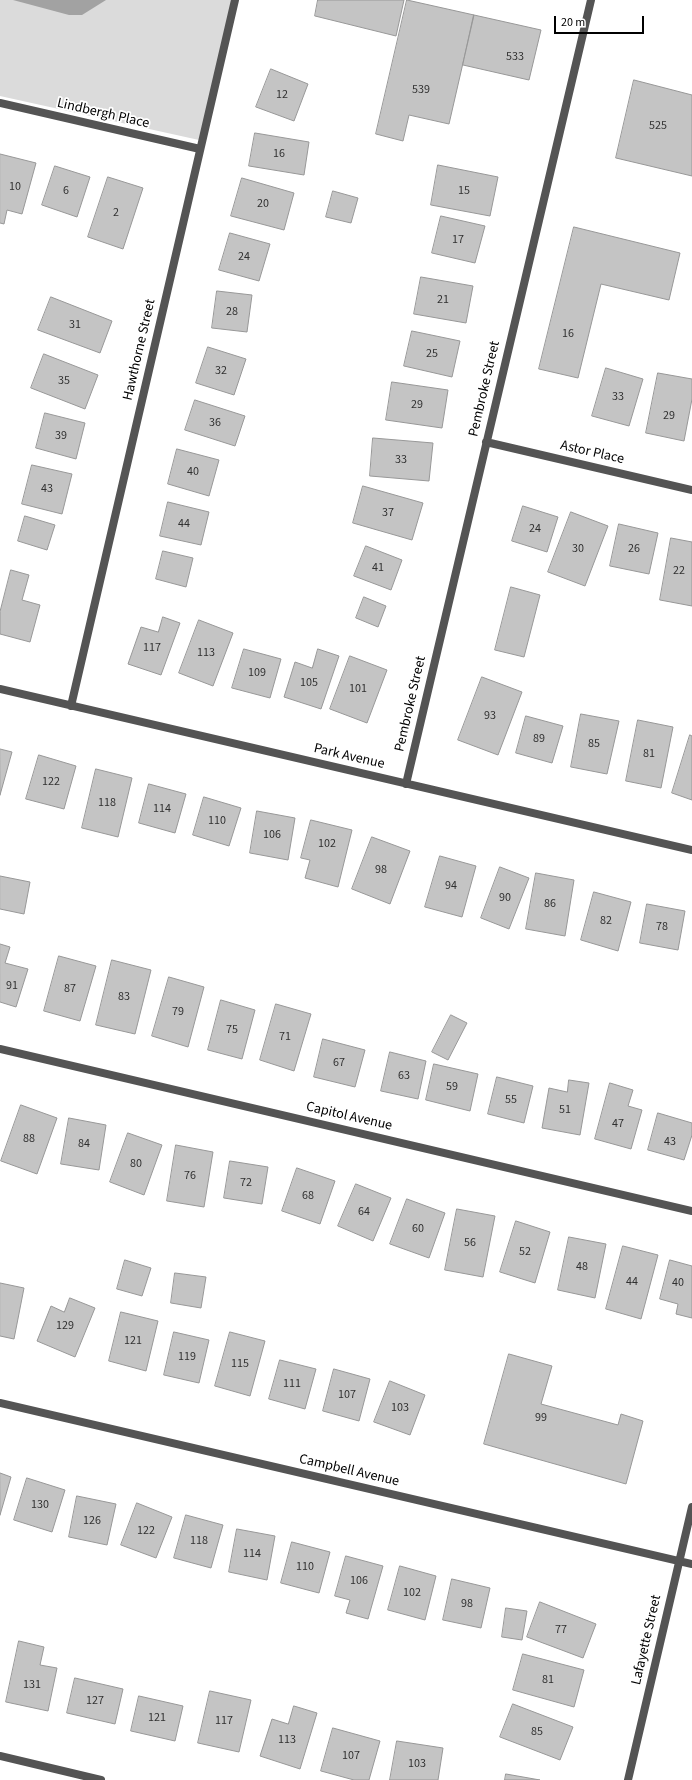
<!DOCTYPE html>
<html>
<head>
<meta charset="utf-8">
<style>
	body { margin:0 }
	#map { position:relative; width:692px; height:1780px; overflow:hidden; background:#fff; font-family:"Source Sans 3",sans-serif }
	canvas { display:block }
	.scale { position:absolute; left:554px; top:16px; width:90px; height:18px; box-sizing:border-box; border:2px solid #000; border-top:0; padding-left:5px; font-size:12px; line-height:14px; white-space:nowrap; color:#000; -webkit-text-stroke:3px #fff; paint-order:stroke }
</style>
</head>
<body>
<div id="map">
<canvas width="692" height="1780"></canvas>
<div class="scale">20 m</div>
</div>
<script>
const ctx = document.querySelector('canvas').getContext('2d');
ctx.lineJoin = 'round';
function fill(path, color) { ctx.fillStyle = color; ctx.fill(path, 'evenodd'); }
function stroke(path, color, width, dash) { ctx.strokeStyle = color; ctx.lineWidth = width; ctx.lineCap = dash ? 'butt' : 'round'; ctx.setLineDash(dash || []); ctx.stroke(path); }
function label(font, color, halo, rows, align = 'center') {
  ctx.font = font + ' "Source Sans 3",sans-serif'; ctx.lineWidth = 3.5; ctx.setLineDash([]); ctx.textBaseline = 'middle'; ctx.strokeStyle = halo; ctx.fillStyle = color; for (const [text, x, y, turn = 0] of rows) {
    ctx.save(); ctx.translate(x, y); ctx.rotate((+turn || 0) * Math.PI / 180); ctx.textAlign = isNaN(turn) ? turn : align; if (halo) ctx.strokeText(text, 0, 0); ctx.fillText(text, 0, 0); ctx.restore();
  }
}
const green = new Path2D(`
	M0 0H235L199 140 0 96Z`);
const water = new Path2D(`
	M13 0H106L82 15H69Z`);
const building = new Path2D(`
	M318 0H404L396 36 315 16Z
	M407 0 474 15 449 124 409 115 403 141 376 134Z
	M474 15 541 30 529 80 463 65Z
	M271 69 308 84 294 121 256 107Z
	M634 80 692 95V176L616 158Z
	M255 133 309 142 304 175 249 166Z
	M0 154 36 163 22 214 7 210 4 224 0 223Z
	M438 165 498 177 490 216 431 205Z
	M55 166 90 177 77 217 42 205Z
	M108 177 143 188 123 249 88 237Z
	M242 178 294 193 284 230 231 216Z
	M333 191 358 198 351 223 326 217Z
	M441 216 485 226 475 263 432 253Z
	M574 227 680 253 669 300 601 284 578 378 539 369Z
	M230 233 270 244 259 281 219 270Z
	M421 277 473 286 466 323 414 314Z
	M217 291 252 295 247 332 212 328Z
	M51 297 112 321 100 353 38 330Z
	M412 331 460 341 452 377 404 366Z
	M208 347 246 359 234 395 196 383Z
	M44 354 98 375 85 409 31 388Z
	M606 368 643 379 629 426 592 416Z
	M658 373 692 379V399L684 441 646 433Z
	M392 382 448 390 442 428 386 420Z
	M195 400 245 416 235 446 185 430Z
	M45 413 85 423 76 459 36 448Z
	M373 438 433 443 429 481 370 476Z
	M177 449 219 460 209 496 168 484Z
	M32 465 72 474 62 514 22 504Z
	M363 486 423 503 412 540 353 523Z
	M168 502 209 512 201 545 160 536Z
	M523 506 558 517 547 552 512 541Z
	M571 512 608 526 585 586 548 572Z
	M25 516 55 525 47 550 18 541Z
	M619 524 658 533 649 574 610 566Z
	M671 538 692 542V606L660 600Z
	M366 546 402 560 391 590 354 576Z
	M163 551 193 558 186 587 156 579Z
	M11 570 29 575 22 600 40 605 30 642 0 634V612Z
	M511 587 540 595 524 657 495 650Z
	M364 597 386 606 378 627 356 618Z
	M163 617 180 623 161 675 128 664 141 627 158 632Z
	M199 620 233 633 213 686 179 673Z
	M244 649 281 659 270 698 232 688Z
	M318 649 339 656 321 709 284 697 295 662 312 668Z
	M350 656 387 670 367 723 330 709Z
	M482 677 522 692 498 755 458 740Z
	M581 714 619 721 607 774 571 767Z
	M526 716 563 726 552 763 516 753Z
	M638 720 673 727 661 788 626 781Z
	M690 735 692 736V800L672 793Z
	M0 749 12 752 0 795Z
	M39 755 76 766 64 809 26 799Z
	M96 769 132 778 118 837 82 828Z
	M149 784 186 794 175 833 139 823Z
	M204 797 241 808 229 846 193 835Z
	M257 811 295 818 288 860 250 853Z
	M311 820 352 830 338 887 305 878 310 860 301 858Z
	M372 837 410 851 390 904 352 889Z
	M440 856 476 866 462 917 425 907Z
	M500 867 529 878 509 929 481 918Z
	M536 873 574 880 565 936 526 929Z
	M0 876 30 882 24 914 0 909Z
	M594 892 631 902 618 951 581 940Z
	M647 904 685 911 678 950 640 943Z
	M0 944 10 947 5 963 28 969 16 1007 0 1002Z
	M59 956 96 966 80 1021 44 1011Z
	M112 960 151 970 135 1034 96 1025Z
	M169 977 204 987 188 1047 152 1036Z
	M221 1000 255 1010 242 1059 208 1050Z
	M276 1004 311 1014 294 1071 260 1060Z
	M451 1015 467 1023 448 1060 432 1052Z
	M323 1039 365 1050 355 1087 314 1077Z
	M390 1052 426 1061 418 1099 381 1091Z
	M434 1064 478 1074 470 1111 426 1100Z
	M497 1077 533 1086 524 1123 488 1114Z
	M569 1080 589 1083 580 1135 542 1128 549 1088 567 1092Z
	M610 1083 633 1090 628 1106 642 1110 631 1149 595 1139Z
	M21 1105 57 1118 37 1174 1 1161Z
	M658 1113 692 1123V1135L684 1160 648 1150Z
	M69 1118 106 1125 99 1170 61 1164Z
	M128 1133 162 1145 144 1195 110 1182Z
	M176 1145 213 1152 204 1207 167 1201Z
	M230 1161 268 1167 262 1204 224 1198Z
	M297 1168 335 1181 320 1224 282 1211Z
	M356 1184 391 1198 373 1241 338 1226Z
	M407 1199 445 1213 429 1258 390 1244Z
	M457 1209 495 1216 483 1277 445 1270Z
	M516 1221 550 1232 535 1283 500 1272Z
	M569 1237 606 1244 595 1298 558 1290Z
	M623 1246 658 1255 641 1319 606 1309Z
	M125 1260 151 1268 142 1296 117 1289Z
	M670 1260 692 1266V1318L676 1314 678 1304 660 1299Z
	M175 1273 206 1277 201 1308 171 1303Z
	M0 1283 24 1288 14 1339 0 1336Z
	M70 1298 95 1308 75 1357 37 1341 51 1306 64 1312Z
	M121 1312 158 1321 146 1371 109 1361Z
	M174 1332 209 1340 199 1383 164 1375Z
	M230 1332 265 1341 250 1396 215 1386Z
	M509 1354 552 1366 541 1404 618 1425 621 1414 643 1421 626 1484 484 1444Z
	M280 1360 316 1369 305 1409 269 1399Z
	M334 1369 370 1379 359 1421 323 1411Z
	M390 1381 425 1395 410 1435 374 1422Z
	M0 1473 11 1477 0 1515Z
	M27 1478 65 1490 52 1532 14 1520Z
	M77 1496 116 1504 107 1545 69 1537Z
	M137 1503 172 1517 156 1558 121 1545Z
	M186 1515 223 1525 211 1568 174 1558Z
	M237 1529 275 1536 267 1580 229 1572Z
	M292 1542 330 1552 319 1593 281 1583Z
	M346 1556 383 1566 368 1619 346 1613 350 1600 335 1596Z
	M400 1566 436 1576 425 1620 388 1610Z
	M452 1579 490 1588 481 1628 443 1620Z
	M540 1602 596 1624 583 1658 527 1637Z
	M506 1608 527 1611 522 1640 502 1637Z
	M19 1641 44 1647 40 1665 57 1668 48 1711 6 1702Z
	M523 1654 584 1670 574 1707 513 1690Z
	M75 1678 123 1689 115 1724 67 1713Z
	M210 1691 251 1700 239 1752 198 1743Z
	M139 1696 183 1706 175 1741 131 1731Z
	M513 1704 573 1727 560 1760 500 1737Z
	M294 1706 317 1713 300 1769 260 1756 272 1719 288 1724Z
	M333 1728 380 1741 369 1780H354L321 1771Z
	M397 1741 443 1748 438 1780H390Z
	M506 1774 540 1780H505Z`);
const minor = new Path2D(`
	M0 103 200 149
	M486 442 692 490
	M0 689 692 850
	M71 706 235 0
	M406 784 591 0
	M0 1049 692 1211
	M0 1403 692 1564
	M0 1756 101 1780
	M628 1780 692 1507`);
const numberNames = [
	["533",515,57],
	["539",421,90],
	["12",282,95],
	["525",658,126],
	["16",279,154],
	["10",15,187],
	["6",66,191],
	["15",464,191],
	["20",263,204],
	["2",116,213],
	["17",458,240],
	["24",244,257],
	["21",443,300],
	["28",232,312],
	["31",75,325],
	["16",568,334],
	["25",432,354],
	["32",221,371],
	["35",64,381],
	["33",618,397],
	["29",417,405],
	["29",669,416],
	["36",215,423],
	["39",61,436],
	["33",401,460],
	["40",193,472],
	["43",47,489],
	["37",388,513],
	["44",184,524],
	["24",535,529],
	["30",578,549],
	["26",634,549],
	["41",378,568],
	["22",679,571],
	["117",152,648],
	["113",206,653],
	["109",257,673],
	["105",309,683],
	["101",358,689],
	["93",490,716],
	["89",539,739],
	["85",594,744],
	["81",649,754],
	["122",51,782],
	["118",107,803],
	["114",162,809],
	["110",217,821],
	["106",272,835],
	["102",327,844],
	["98",381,870],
	["94",451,886],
	["90",505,898],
	["86",550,904],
	["82",606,921],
	["78",662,927],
	["91",12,986],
	["87",70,989],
	["83",124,997],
	["79",178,1012],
	["75",232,1030],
	["71",285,1037],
	["67",339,1063],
	["63",404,1076],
	["59",452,1087],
	["55",511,1100],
	["51",565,1110],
	["47",618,1124],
	["88",29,1139],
	["43",670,1142],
	["84",84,1144],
	["80",136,1164],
	["76",190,1176],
	["72",246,1183],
	["68",308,1196],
	["64",364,1212],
	["60",418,1229],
	["56",470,1243],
	["52",525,1252],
	["48",582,1267],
	["44",632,1282],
	["40",678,1283],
	["129",65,1326],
	["121",133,1341],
	["119",187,1357],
	["115",240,1364],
	["111",292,1384],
	["107",347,1395],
	["103",400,1408],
	["99",541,1418],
	["130",40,1505],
	["126",92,1521],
	["122",146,1531],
	["118",199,1541],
	["114",252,1554],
	["110",305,1567],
	["106",359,1581],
	["102",412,1593],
	["98",467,1604],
	["77",561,1630],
	["81",548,1680],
	["131",32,1685],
	["127",95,1701],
	["121",157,1718],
	["117",224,1721],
	["85",537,1732],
	["113",287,1740],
	["107",351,1756],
	["103",417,1764]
];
const streetNames = [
	["Lindbergh Place",103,114,13],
	["Hawthorne Street",140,350,-77],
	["Pembroke Street",485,389,-77],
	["Astor Place",592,453,13],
	["Pembroke Street",411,704,-77],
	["Park Avenue",349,757,13],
	["Capitol Avenue",349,1117,13],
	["Campbell Avenue",349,1471,13],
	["Lafayette Street",647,1640,-77]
];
fill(green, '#dbdbdb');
fill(water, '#a2a2a2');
fill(building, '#c4c4c4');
stroke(building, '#989898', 1);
stroke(minor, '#545454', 8);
label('12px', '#313131', null, numberNames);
label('14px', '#000', '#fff', streetNames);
</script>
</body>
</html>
